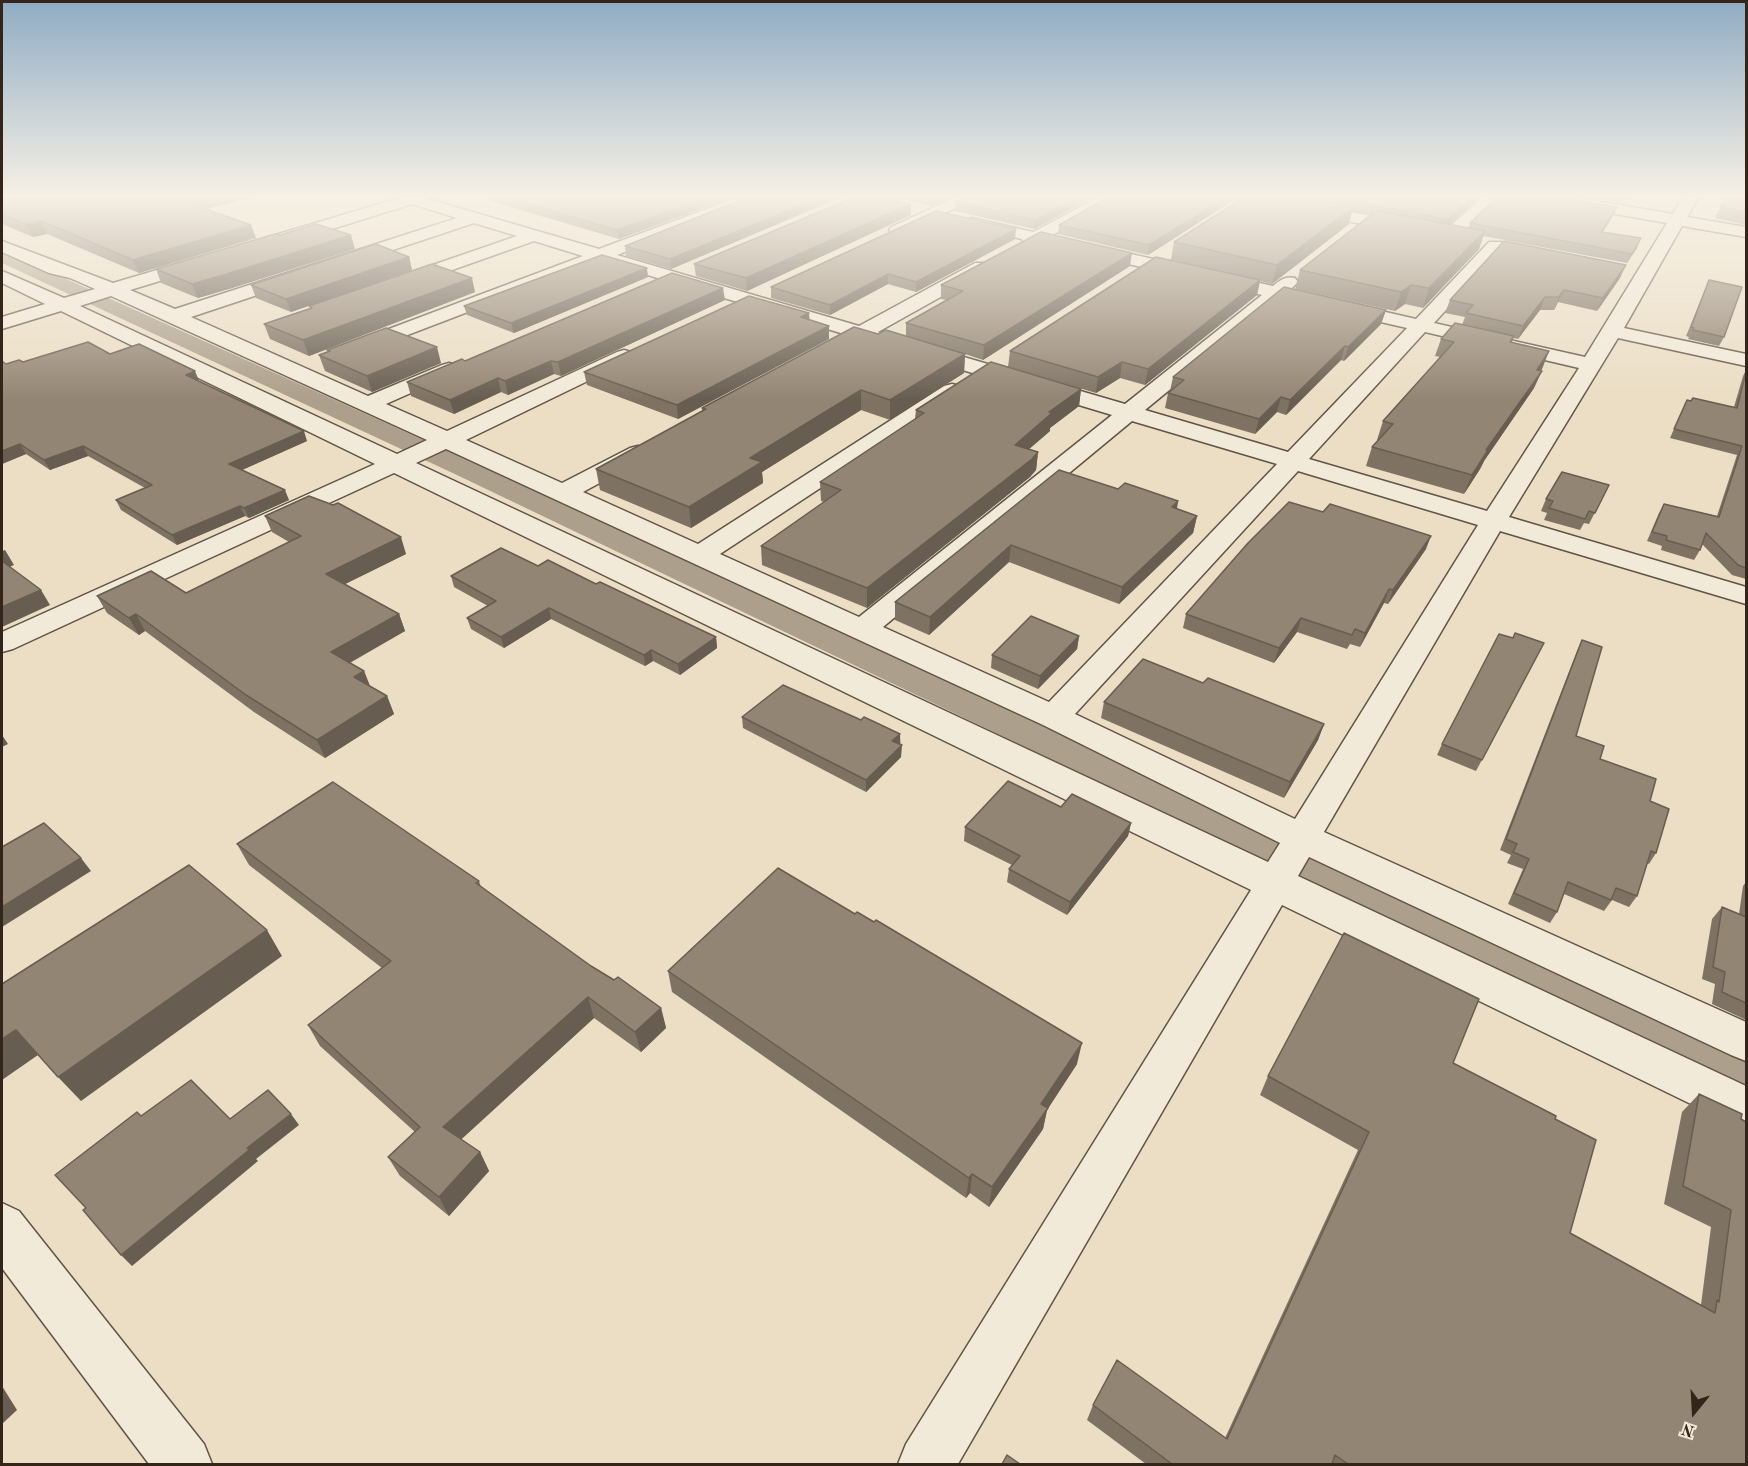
<!DOCTYPE html>
<html>
<head>
<meta charset="utf-8">
<style>
	body { margin:0 }
	#map { position:relative; width:1748px; height:1466px; overflow:hidden; background:#ebdec5; font-family:"Old Standard TT",serif }
	canvas { display:block }
	.frame { position:absolute; inset:0; border:3px solid #33251a; pointer-events:none }
	.north { position:absolute; left:1664px; top:1382px; width:60px; height:60px; -webkit-text-stroke:4px #f2ead9; paint-order:stroke; rotate:198deg; font-size:16px; font-weight:700; line-height:24px; text-align:center; color:#33251a }
	.north::after { content:''; display:block; margin:auto; width:21px; height:27px; background:#33251a; clip-path:polygon(50% 0,100% 100%,50% 72%,0 100%) }
</style>
</head>
<body>
<div id="map">
<canvas width="1748" height="1466"></canvas>
<div class="frame"></div>
<div class="north">N</div>
</div>
<script>
const ctx = document.querySelector('canvas').getContext('2d');
ctx.lineJoin = 'round';
function fill(path, color) { ctx.fillStyle = color; ctx.fill(path, 'evenodd'); }
function stroke(path, color, width, dash) { ctx.strokeStyle = color; ctx.lineWidth = width; ctx.lineCap = dash ? 'butt' : 'round'; ctx.setLineDash(dash || []); ctx.stroke(path); }
const canal = new Path2D(`
	M2 250 477 464 1746 1046V1090L1729 1084 459 476 2 263Z`);
const minor = new Path2D(`
	M434 195 428 199 599 249 744 195H766L763 198 617 255 859 326 975 263H987L990 267 987 271 878 332 1125 404 1262 295 1038 243 1029 246 1023 245 1022 239 966 226 964 223 966 220 972 218 1033 232 1103 195H1122L1051 236 1273 286C1280 280 1285 276 1295 278L1298 282 1290 290 1416 319 1489 242H1501L1503 246 1501 250 1434 323 1585 357 1667 223 1534 200 1526 195H1560L1673 214 1684 195H1700L1687 217 1746 227V237L1682 226 1624 328 1746 354V366L1618 338 1509 517 1746 587V604L1500 531 1324 832 1746 1022V1061L1731 1055 1309 857 1298 876 1746 1086V1129L1730 1123 1282 905 958 1464H898L906 1444 1251 890 394 473 13 649 2 652V632L375 464 61 311 2 329V317L45 304 2 283V271L64 298 95 289 70 278 49 273 2 252V241L113 283 194 259H206L209 263 206 267 130 290 175 309 457 218 412 204 287 243H275L273 239 275 235 406 196ZM474 223 517 236 395 278 392 282 395 286H407L534 241 583 256 349 344 346 348 349 352H363L601 261 844 334 840 339 843 343 850 345 863 340 1112 415 859 617 720 554 960 396 963 391 960 386 952 384 944 386 698 544 583 492 646 458 650 453 646 448 638 446 630 448 562 483 466 440 631 360 634 356 631 352 624 350 617 352 447 431 386 404 456 373 460 369 456 365 449 363 442 365 368 396 191 317ZM111 296 427 440 397 454 80 306ZM1280 299 1407 328 1288 452 1145 410ZM1425 332 1579 368 1487 511 1309 459ZM1132 421 1277 464 1049 702 883 627ZM446 449 1043 725 1280 843 1268 862 416 463ZM1298 471 1478 525 1295 819 1075 714Z
	M960 195H980L977 198 903 233 897 235 889 230 891 227Z
	M1229 195H1261L1409 223 1417 228 1409 233 1237 200Z
	M1484 195H1501L1456 240H1444L1442 236 1444 232Z
	M2 1203 19 1211 204 1444 212 1464H149L2 1268Z`);
const wall = new Path2D(`
	M2 195H259L205 209 251 225 256 238 139 273 47 234 33 237 2 224Z
	M489 195H738L619 239 490 201Z
	M754 195H845L844 196 671 269 626 256 625 246Z
	M885 195H955L931 206Z
	M971 195H1098L1034 229 955 211V202Z
	M1248 195H1481L1449 225 1468 228 1470 223 1617 207 1613 216 1603 232 1637 248 1627 263 1483 236 1479 249 1423 308 1405 304 1395 311 1295 289 1300 270 1371 214 1352 211 1349 224 1272 284 1260 281 1257 295 1145 385 1120 378 1096 393 1008 367 1010 351 1225 273 1171 260 1174 242Z
	M1573 195H1628L1622 203Z
	M1727 195H1746V225L1715 218Z
	M1234 200 1148 255 1058 234 1059 225Z
	M911 204V215L747 291 696 276 694 264Z
	M280 235 355 249 232 288 198 298 161 283 156 269Z
	M1015 239 916 292 888 284 830 315 771 298V287Z
	M409 257 412 270 291 312 256 298 251 285Z
	M1130 266 983 360 965 354 964 373 890 420 861 410 762 472 763 483 691 528 600 490 596 469 702 412V408L878 334 906 336V323L946 300 941 299V285Z
	M648 277 514 333 467 315 464 306Z
	M1620 278 1597 311 1558 302 1554 310H1540L1518 339 1513 338 1512 343 1549 351 1534 388 1484 461 1480 469 1464 494 1366 466 1372 447 1379 440H1377L1383 421 1440 357 1435 356 1441 339 1462 325 1465 317 1445 313 1450 300Z
	M1709 280 1724 337 1719 346 1688 339 1689 337 1686 336Z
	M475 292 309 356 270 339 264 324 310 308 309 306Z
	M725 300 561 376 554 374 508 395 501 392 454 414 411 396 407 382 465 361Z
	M1386 310 1381 324 1344 361 1341 360 1286 415 1277 412 1255 434 1165 408 1168 393 1170 391 1173 377Z
	M809 313V320L829 339 678 419 587 385 584 372Z
	M327 350 441 363 372 392 325 371 319 355 328 352Z
	M110 354 199 381 307 441 242 470 289 500 249 518 245 516 177 545 121 510 116 500 145 488 88 456 50 470 26 454 2 464V361L6 364Z
	M1746 370V579L1732 575 1702 544 1700 550 1694 560 1661 550 1662 546 1647 541 1659 513 1664 504 1717 516 1737 455 1670 438 1687 400 1734 407 1743 376Z
	M1081 389 1079 406 1050 428V431L1029 449 1038 452 1036 470 1030 477 867 608 762 565 761 546 824 502 821 501 820 482 915 419 916 410Z
	M1609 485 1589 524 1584 523 1580 530 1544 520 1547 513 1541 511 1546 499Z
	M1118 489 1178 501 1177 509 1197 516 1193 533 1119 604 1009 562 929 635 895 620V602Z
	M265 516 406 554 345 584 399 614 405 631 350 663 364 671 370 686 387 696 394 714 325 758 254 712 145 631 139 635 107 613 97 596 186 593 289 542 272 532Z
	M1426 549 1388 604 1384 603 1360 647 1350 644 1347 649 1297 632 1274 663 1183 628 1186 614Z
	M538 566 596 584 716 637 717 648 680 675 653 661 645 666 551 619 504 648 471 629 467 618 488 606 454 587 451 576Z
	M1079 636 1077 649 1038 689 991 668 992 655Z
	M1512 638 1544 643 1476 771 1437 755 1442 744Z
	M1582 640 1576 736 1600 759 1650 801 1656 853 1649 864 1647 863 1637 896 1629 907 1612 900 1604 911 1564 894 1557 912 1550 923 1508 904 1523 869 1507 863 1511 855 1500 850 1577 651Z
	M1203 683 1324 724 1318 740 1284 798 1101 718 1104 702Z
	M742 717 861 720 900 734 901 757 866 792 743 728Z
	M1061 807 1131 823 1128 836 1067 915 1007 882 1009 869 1012 865 964 841 965 827Z
	M237 844 479 881 481 887 591 966 661 1008 666 1028 641 1052 594 1018 461 1139 480 1152 489 1171 449 1216 400 1176 388 1157 415 1132 320 1046 308 1025 382 968 249 865Z
	M1746 882V1020L1712 1004 1715 984 1702 979 1712 919 1722 907 1739 914 1743 886Z
	M668 971 1077 1064 1047 1110 1043 1129 989 1207 970 1193 966 1198 672 992Z
	M1453 1063 1555 1119 1570 1233 1701 1305 1711 1227 1664 1204 1682 1112 1699 1094 1741 1119 1746 1464H1146L1087 1420 1093 1405 1225 1438 1358 1150 1260 1095 1268 1076Z`);
const shadedWall = new Path2D(`
	M207 195H259L188 214 183 201Z
	M713 195H738L619 239 617 230Z
	M826 195H845L844 196 671 269 670 259Z
	M935 195H955L931 206V197Z
	M1083 195H1098L1034 229 1035 220Z
	M1230 195H1235L1234 200 1148 255 1149 245Z
	M1474 195H1481L1445 229 1448 220Z
	M1625 195H1628L1622 203Z
	M911 204V215L747 291 746 278Z
	M1353 207 1349 224 1272 284 1277 265Z
	M1617 207 1613 216 1597 241 1601 232Z
	M41 221 47 234 33 237 27 225Z
	M251 225 256 238 139 273 133 260Z
	M1016 229 1015 239 916 292V282Z
	M1485 231 1479 249 1423 308 1429 288Z
	M351 235 355 249 232 288 198 298 192 284Z
	M1641 238 1637 248 1627 263 1632 254Z
	M1132 253 1130 266 983 360 984 345Z
	M409 257 412 270 291 312 286 299Z
	M1626 265 1620 278 1597 311 1603 298Z
	M647 268 648 277 514 333 511 323Z
	M888 274V284L830 315V305Z
	M472 278 475 292 309 356 303 340Z
	M1260 280 1257 295 1145 385 1148 369Z
	M1411 285 1405 304 1395 311 1401 292Z
	M723 288 725 300 561 376 558 362Z
	M1564 290 1554 310 1559 297Z
	M1545 297 1540 310 1518 339 1523 326Z
	M1386 310 1381 324 1344 361 1348 347Z
	M809 313 810 326 801 317Z
	M829 326V339L678 419 677 405Z
	M1345 346 1341 360 1286 415 1290 400Z
	M437 347 441 363 372 392 367 376Z
	M1549 351 1542 369 1530 387 1537 370Z
	M965 354 964 373 890 420V400Z
	M551 361 554 374 508 395 505 381Z
	M1122 362 1120 378 1096 393 1098 377Z
	M195 371 199 381 186 375Z
	M1542 371 1534 388 1484 461 1480 469 1464 494 1472 475 1486 450Z
	M498 378 501 392 454 414 450 400Z
	M1081 389 1079 406 1050 428V431L1013 463 1015 445 1049 412Z
	M861 390V410L762 472 763 483 691 528 689 507 750 458Z
	M1281 397 1277 412 1255 434 1259 419Z
	M304 431 307 441 233 474 229 464Z
	M20 444 26 454 2 464V451Z
	M83 446 88 456 50 470 44 460Z
	M1038 452 1036 470 1030 477 867 608V588Z
	M285 490 289 500 249 518 244 508Z
	M1178 501 1175 517 1172 507Z
	M240 506 245 516 177 545 172 535Z
	M1197 516 1193 533 1119 604 1122 587Z
	M1431 536 1426 549 1388 604 1393 590Z
	M401 537 406 554 333 590 326 574Z
	M1011 545 1009 562 929 635 930 617Z
	M5 550 14 565 2 570V551Z
	M1389 589 1384 603 1360 647 1365 633Z
	M41 590 50 605 2 627V607Z
	M549 608 551 619 504 648 501 637Z
	M136 614 145 631 139 635 129 618Z
	M399 614 405 631 338 669 331 652Z
	M1301 618 1297 632 1274 663 1279 648Z
	M1079 636 1077 649 1038 689 1040 676Z
	M716 637 717 648 680 675 678 664Z
	M651 650 653 661 645 666 644 655Z
	M364 671 371 689 354 677Z
	M387 696 394 714 325 758 317 740Z
	M1324 724 1318 740 1284 798 1290 782Z
	M900 734V745L892 741Z
	M2 735 8 744 2 747Z
	M902 745 901 757 866 792V780Z
	M1131 823 1128 836 1067 915 1070 902Z
	M81 858 91 871 2 927V907Z
	M267 930 282 956 81 1101 58 1077Z
	M588 997 594 1018 453 1147 443 1127Z
	M661 1008 666 1028 641 1052 635 1032Z
	M16 1030 38 1055 2 1080V1039Z
	M1082 1043 1077 1064 1047 1110 1043 1129 989 1207 992 1187 1041 1104Z
	M291 1114 299 1125 256 1159 258 1161 132 1266 121 1255 247 1148Z
	M480 1152 489 1171 449 1216 439 1197Z
	M972 1174 970 1193 966 1198 969 1178Z
	M2 1386 17 1410 2 1424Z`);
const building = new Path2D(`
	M2 195H207L183 201 251 225 133 260 41 221 27 225 2 214Z
	M498 195H713L617 230Z
	M754 195H826L670 259 625 246Z
	M860 195H871L911 204 746 278 694 264Z
	M923 195H935L931 197Z
	M971 195H1083L1035 220 955 202Z
	M1112 195H1230L1149 245 1059 225Z
	M1248 195H1292L1353 207 1277 265 1174 242Z
	M1320 195H1474L1448 220Z
	M1499 195H1545L1617 207 1601 232 1641 238 1632 254 1470 223Z
	M1727 195H1746V212L1720 207Z
	M936 211 1016 229 916 282 888 274 830 305 771 287Z
	M1376 211 1485 231 1429 288 1411 285 1401 292 1300 270Z
	M316 224 351 235 227 274 192 284 156 269 275 234 280 235Z
	M1041 232 1132 253 984 345 906 323 963 291 941 285Z
	M1504 241 1626 265 1603 298 1564 290 1559 297H1545L1523 326 1466 313 1473 305 1450 300Z
	M376 244 409 257 286 299 251 285Z
	M602 255 647 268 511 323 464 306Z
	M1156 257 1260 280 1148 369 1122 362 1098 377 1010 351Z
	M432 264 472 278 303 340 264 324 312 308 309 306Z
	M672 273 723 288 558 362 551 361 505 381 498 378 450 400 407 382 462 359 465 361Z
	M1709 280 1742 287 1724 337 1693 330 1694 328 1691 327Z
	M1284 287 1386 310 1348 347 1345 346 1290 400 1281 397 1259 419 1168 393 1184 380 1173 377Z
	M749 296 809 313 801 317 829 326 677 405 584 372Z
	M1455 323 1514 336 1510 342 1549 351 1537 370 1542 371 1486 450H1488L1472 475 1372 447 1393 424 1383 421 1454 342 1441 339Z
	M854 327 878 334 886 330 965 354 890 400 861 390 750 458 762 462 689 507 596 469 706 409 702 408Z
	M386 328 437 347 367 376 319 355 330 351 327 350Z
	M88 342 110 354 139 344 195 371 186 375 304 431 229 464 285 490 244 508 240 506 172 535 116 500 152 485 83 446 44 460 20 444 2 451V361L6 364 19 360 23 362Z
	M991 362 1081 389 1049 412 1052 413 1015 445 1038 452 1032 459 867 588 761 546 841 490 820 482 924 413 916 410Z
	M1746 372V568L1738 565 1706 533 1700 550 1666 540 1667 536 1652 532 1664 504 1719 517 1742 446 1674 429 1687 400 1691 401 1693 398 1737 408Z
	M1059 470 1118 489 1125 483 1178 501 1172 507 1197 516 1122 587 1011 545 930 617 895 602Z
	M1562 472 1609 485 1595 513 1589 511 1585 519 1549 508 1553 501 1546 499Z
	M309 496 333 505 338 503 401 537 326 574 399 614 331 652 364 671 354 677 387 696 317 740 246 695 136 614 129 618 97 596 151 571 186 593 301 536 265 516Z
	M1289 502 1323 512 1330 504 1431 536 1393 590 1389 589 1365 633 1355 629 1352 635 1301 618 1279 648 1186 614 1248 543Z
	M501 548 538 566 548 560 596 584 600 582 716 637 678 664 651 650 644 655 549 608 501 637 467 618 496 601 451 576Z
	M2 561 41 590 2 607Z
	M1031 616 1079 636 1040 676 992 655Z
	M1515 633 1544 643 1482 760 1442 744 1499 634 1513 638Z
	M1582 640 1602 647 1576 736 1604 746 1600 759 1656 779 1650 801 1669 809 1656 853 1651 851 1637 896 1616 888 1611 900 1568 882 1557 912 1514 893 1529 859 1513 852 1517 844 1506 839Z
	M1143 659 1203 683 1208 678 1324 724 1290 782 1104 702Z
	M783 685 861 720 864 717 900 734 892 741 902 745 866 780 742 717Z
	M1008 781 1061 807 1072 794 1131 823 1070 902 1009 869 1020 856 965 827Z
	M333 782 479 881 476 883 591 966 614 980 618 977 661 1008 635 1032 588 997 443 1127 480 1152 439 1197 388 1157 420 1127 308 1025 391 961 237 844Z
	M44 823 81 858 2 907V847Z
	M189 865 267 930 58 1077 16 1030 2 1039V984Z
	M778 868 855 914 857 912 874 922 876 920 1082 1043 1041 1104 1048 1108 992 1187 972 1174 969 1178 668 971Z
	M1722 907 1746 917V1003L1722 992 1725 972 1713 967Z
	M1344 933 1479 999 1453 1063 1556 1116 1555 1119 1596 1140 1570 1233 1715 1313 1717 1300 1719 1302 1731 1210 1683 1186 1699 1094 1742 1114 1741 1119 1746 1122V1464H1348L1335 1455 1332 1464H1172L1093 1405 1117 1360 1227 1439 1369 1132 1268 1076Z
	M191 1080 230 1119 268 1090 291 1114 247 1148 249 1150 121 1255 83 1210 86 1208 55 1175 137 1112 141 1116Z
	M1007 1455 1020 1464H1002Z`);
fill(canal, '#ac9f8b');
stroke(minor, '#615345', 3);
fill(minor, '#f2ead9');
fill(wall, '#7e7263');
fill(shadedWall, '#675d50');
fill(building, '#938573');
stroke(building, '#675d50', 1.5);
const sky = ctx.createLinearGradient(0, 0, 0, 400);
sky.addColorStop(0, '#90acc3');
sky.addColorStop(0.49, '#f6f0e5');
sky.addColorStop(1, '#f6f0e500');
ctx.fillStyle = sky;
ctx.fillRect(0, 0, 1748, 400);
</script>
</body>
</html>
